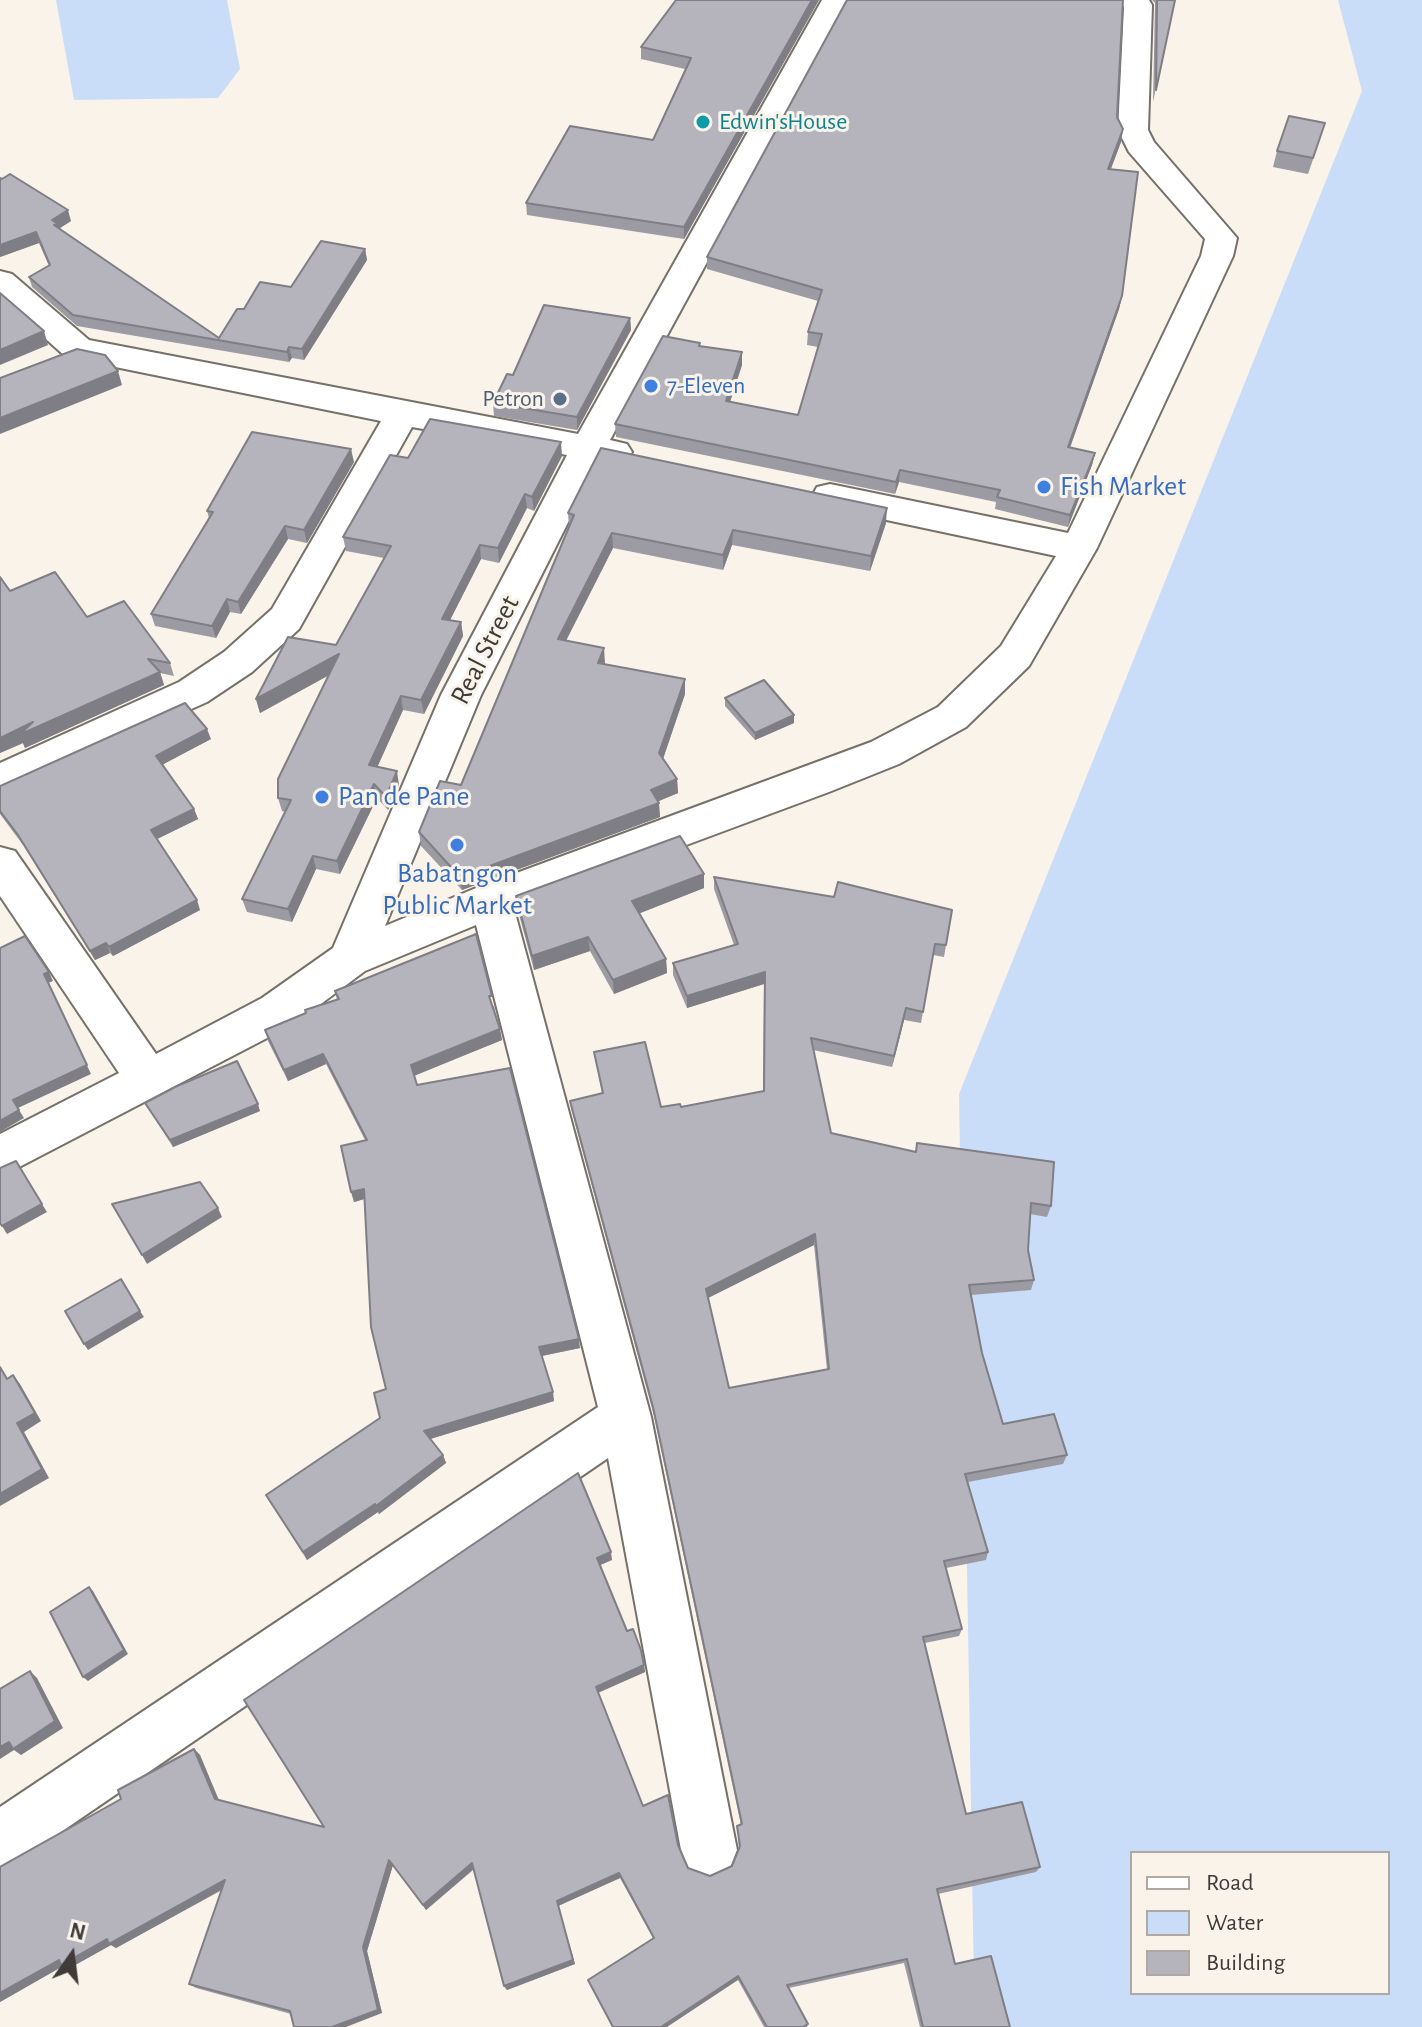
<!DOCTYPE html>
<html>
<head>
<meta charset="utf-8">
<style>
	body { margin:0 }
	#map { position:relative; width:1422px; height:2027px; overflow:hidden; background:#f9f3ea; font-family:"Alegreya Sans",sans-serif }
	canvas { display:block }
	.legend { position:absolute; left:1130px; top:1851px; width:260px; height:144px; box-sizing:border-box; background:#f9f3ea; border:2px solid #aea9a3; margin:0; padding:10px 14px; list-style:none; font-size:24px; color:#3e3b38 }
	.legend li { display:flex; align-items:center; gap:16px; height:40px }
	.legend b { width:40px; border:2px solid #aea9a3 }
	.north { position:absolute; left:32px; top:1915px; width:80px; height:80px; -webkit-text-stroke:6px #f9f3ea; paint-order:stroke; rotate:14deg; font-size:22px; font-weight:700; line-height:32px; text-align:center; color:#3e3b38 }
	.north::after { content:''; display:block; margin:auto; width:28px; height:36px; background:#3e3b38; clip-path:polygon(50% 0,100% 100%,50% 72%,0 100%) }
</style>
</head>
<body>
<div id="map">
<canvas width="1422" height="2027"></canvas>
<ul class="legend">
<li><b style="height:10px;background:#fff"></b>Road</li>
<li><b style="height:22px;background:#c9ddf9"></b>Water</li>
<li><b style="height:22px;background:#b5b4bd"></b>Building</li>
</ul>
<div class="north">N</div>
</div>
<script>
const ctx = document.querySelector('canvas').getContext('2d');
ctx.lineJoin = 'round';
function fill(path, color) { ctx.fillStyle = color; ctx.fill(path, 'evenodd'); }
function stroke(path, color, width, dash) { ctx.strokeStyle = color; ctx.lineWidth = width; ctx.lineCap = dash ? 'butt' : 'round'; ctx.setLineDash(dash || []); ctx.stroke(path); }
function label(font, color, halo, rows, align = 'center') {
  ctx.font = font + ' "Alegreya Sans",sans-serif'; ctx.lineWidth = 6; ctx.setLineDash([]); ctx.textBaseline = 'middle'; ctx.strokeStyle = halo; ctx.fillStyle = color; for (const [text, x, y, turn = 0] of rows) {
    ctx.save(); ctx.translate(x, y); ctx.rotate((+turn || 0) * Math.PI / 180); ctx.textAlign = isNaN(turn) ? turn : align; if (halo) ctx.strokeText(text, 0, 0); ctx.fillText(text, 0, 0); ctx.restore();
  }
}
const water = new Path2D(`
	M56 0H227L240 69 218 98 74 100Z
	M1338 0H1422V2027H996L974 1985 959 1094 1362 91ZM1132 1853H1388V1993H1132Z`);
const minor = new Path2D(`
	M822 0H850L610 440 627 444 632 452 627 460 614 464 599 461 481 695 385 926 476 888 871 742 938 707 1001 646 1056 556 830 508 817 505 812 496 817 487 830 484 1068 533 1201 256 1205 239 1129 152 1118 130 1124 7 1118 0H1149L1152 5 1148 130 1154 142 1237 238 1233 256 1097 548 1029 666 966 727 899 764 829 792 514 909 651 1417 737 1850 729 1870 709 1878 689 1870 681 1850 608 1458 20 1860 0 1868V1807L598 1407 476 925 365 971 294 1024 0 1177V1134L119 1073 0 896V847L15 851 156 1054 262 998 333 948 441 695 567 455 412 427 299 629 252 672 207 702 0 795V763L179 682 224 652 272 609 381 421 66 357 0 298V271L12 274 89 340 578 434Z`);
const wall = new Path2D(`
	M819 0 684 239 527 215 526 203 653 140 685 69 641 59V47Z
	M1152 0H1175L1153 102 1155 3Z
	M1117 117 1123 129 1121 142 1111 169 1122 296 1119 309 1070 447 1095 453 1092 465 1068 527 995 509 996 502 899 482 895 494 616 437 615 424 700 343V346L742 352V365L730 402 798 415 818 347 807 345 808 332 818 301 707 269V257Z
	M1320 139 1308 174 1273 167 1277 151Z
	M0 178 71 221 60 228V229L219 338 244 309 291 287 365 249 367 260 304 360 292 358 289 362 77 326 32 287 29 277 49 266 39 243 0 257Z
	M630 318 631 330 577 430 494 416 493 403 513 375Z
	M562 456 534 511 527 508 499 563 481 559 450 620 461 622 463 636 424 714 403 710 377 767 399 785 388 810 377 798 340 874 316 869 292 922 247 912 242 899 286 812 282 811 278 798 329 675 260 713 256 699 336 645 384 558 346 551 343 537 408 458Z
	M354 462 307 543 288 539 241 614 230 612 216 638 155 626 151 614 209 518 207 511Z
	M568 513 886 523 870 571 732 545 723 570 613 548 566 641 605 663 604 664 685 694 663 758 677 779 678 793 658 801 660 817 462 890 421 846 419 832 461 785 569 527Z
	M0 577 10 591 87 617 170 663 174 676 160 673 164 685 25 748 23 743 0 753Z
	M725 698 794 723 755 740 725 706Z
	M211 739 163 764 194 809 198 819 157 839 200 910 113 956 110 953 95 960 23 845 0 814V786Z
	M704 874V888L639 913 666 959 667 973 614 994 590 951 534 970 518 911 516 896Z
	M714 877 834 897 952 910 944 957 933 955 921 1023 904 1020 892 1067 813 1050 831 1133 1051 1206 1047 1217 1030 1214 1028 1250 1034 1280 1031 1290 971 1295 982 1353 1003 1424 1067 1455 1063 1464 968 1482 988 1552 986 1560 946 1568 962 1629 959 1636 925 1643 966 1814 1040 1867 1036 1872 938 1894 955 1964 1010 2027H920L904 1963 789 1988 808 2024 807 2027H764L738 1980 653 1938 620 1878 558 1906 575 1964 507 1990 504 1986 474 1869 426 1910 393 1865 367 1951 382 2013 291 2014 196 1988 189 1984 222 1890 116 1948 111 1945 68 1969 63 1966 0 2002V1867L121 1799 194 1749 200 1755 218 1800 324 1827 244 1700 612 1560 600 1565 627 1631 644 1665 645 1672 598 1693 643 1806 678 1845 688 1868 710 1876 732 1866 739 1848 737 1826 741 1825 654 1416 572 1112 570 1101 602 1093 594 1052 661 1107H681L763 1091 764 984 687 1008 673 975V963L734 945 714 889ZM814 1245 827 1370 729 1388 708 1298Z
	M335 991 494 1006 502 1040 414 1075 417 1085 580 1348 542 1356 554 1401 430 1439 443 1455 446 1463 379 1514 378 1512 307 1560 266 1495 380 1418 386 1389 365 1199 354 1202 365 1140 326 1064 288 1081 268 1041 265 1030 337 1000Z
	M145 1103 260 1111 173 1147Z`);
const shadedWall = new Path2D(`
	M812 0H819L684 239V227Z
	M1123 129 1121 142 1106 181 1108 169Z
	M68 210 71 221 60 228 62 234 57 236 52 220Z
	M36 232 39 243 0 257V245Z
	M365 249 367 260 304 360 302 349Z
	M1122 296 1119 309 1066 459 1068 447Z
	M630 318 631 330 577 430V417Z
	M44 331 48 345 0 365V350Z
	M289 347 292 358 289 362 287 352Z
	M742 352V365L726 414V401Z
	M118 371 122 385 0 434V418Z
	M561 442 562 456 534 511 532 497Z
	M351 449 354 462 307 543 304 530Z
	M1095 453 1092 465 1068 527 1070 515Z
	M900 470 899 482 895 494 896 482Z
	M525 494 527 508 499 563 498 548Z
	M887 508 886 523 870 571 871 556Z
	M285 526 288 539 241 614 238 602Z
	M733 530 732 545 723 570V555Z
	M612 533 613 548 559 654 558 639Z
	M480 545 481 559 444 632 442 619Z
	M227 599 230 612 216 638 212 626Z
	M461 622 463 636 424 714 421 700Z
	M604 648 605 663 599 678 598 663Z
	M339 654 342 668 260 713 256 699Z
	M160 672 164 685 25 748 23 743 0 753V738L33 722Z
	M685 679V694L660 768 659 753Z
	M401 696 403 710 372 779 369 765Z
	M794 715V723L755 740V733Z
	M207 729 211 739 160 766 156 756Z
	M397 771 399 785 388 810 386 797Z
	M677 779 678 793 652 804 651 790Z
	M374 784 377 798 340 874 337 861Z
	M659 803 660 817 462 890 460 877Z
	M194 809 198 819 155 840 151 830Z
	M313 856 316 869 292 922 288 909Z
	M704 874V888L633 916 632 901Z
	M197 900 200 910 113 956 109 947Z
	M588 937 590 951 534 970 532 956Z
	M106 943 110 953 95 960 90 951Z
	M666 959 667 973 614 994 613 980Z
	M49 972 53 981 48 983 91 1074 18 1108 13 1100 44 974Z
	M765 972 764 984 687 1008V996Z
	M906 1008 904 1020 892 1067 894 1056Z
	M500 1029 502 1040 414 1076 411 1065Z
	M323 1054 326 1064 288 1081 284 1070Z
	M258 1104 260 1111 173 1147 170 1140Z
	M19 1110 24 1118 0 1132V1121Z
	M364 1189 367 1198 354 1202 351 1192Z
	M42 1204 47 1212 7 1234 2 1226Z
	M218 1208 222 1217 147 1264 142 1255Z
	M815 1234 814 1245 706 1299V1289Z
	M140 1311 144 1317 88 1350 84 1344Z
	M579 1339 580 1348 541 1356 539 1347Z
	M13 1375 20 1384 41 1421 24 1432 49 1478 0 1506V1494L17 1423Z
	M553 1392 554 1401 427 1440 424 1431Z
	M443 1455 446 1463 379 1514 376 1506Z
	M375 1504 378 1512 307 1560 303 1552Z
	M611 1552 612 1560 598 1566 597 1558Z
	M89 1587 93 1591 128 1654 88 1681 83 1677Z
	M644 1665 645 1672 597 1693 596 1687Z
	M30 1671 37 1678 63 1728 21 1755 14 1750 0 1759V1747Z
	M194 1749 200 1755 221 1805 215 1799Z
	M389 1860 393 1865 367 1951 382 2013 346 2027H332L363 1947Z
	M472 1863 475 1868 426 1910 423 1905Z
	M619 1873 620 1878 558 1906 575 1964 507 1990 504 1986 557 1901Z
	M225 1880 230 1885 116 1948 111 1945 68 1969 63 1966 0 2002V1993L59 1960 107 1939Z
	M738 1976V1980L667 2027H661Z`);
const building = new Path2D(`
	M676 0H812L684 227 526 203 570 126 653 140 691 58 641 47Z
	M847 0H1123L1117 117 1123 129 1108 169 1138 172 1122 296 1068 447 1095 453 1070 515 997 497 1000 490 900 470 896 482 615 424 663 336 700 343 699 346 742 352 726 401 798 415 822 334 808 332 822 290 707 257Z
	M1157 0H1175L1156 90Z
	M1289 116 1325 123 1313 158 1277 151Z
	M10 174 68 210 52 220 58 224 54 225 219 338 237 309H244L260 282 291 287 321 241 365 249 302 349 289 347 287 352 73 315 29 277 50 265 36 232 0 245V178L2 179Z
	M0 293 44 331 0 350Z
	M544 305 630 318 577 417 493 403 507 374 513 375Z
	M77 349 105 355 118 371 0 418V378Z
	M430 419 561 442 532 497 525 494 498 548 480 545 442 619 461 622 421 700 401 696 369 765 397 771 386 797 374 784 337 861 313 856 288 909 242 899 291 800 278 798V779L339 654 256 699 288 637 336 645 391 546 343 537 390 455 408 458Z
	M252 432 351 449 304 530 285 526 238 602 227 599 212 626 151 614 213 512 207 511Z
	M601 448 887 508 871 556 733 530 723 555 612 533 558 639 604 648 598 663 685 679 659 753 677 779 651 790 659 803 460 877 419 832 440 781 461 785 574 515 568 513Z
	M55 572 87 617 124 601 170 663 148 659 160 672 19 735 33 722 0 738V577L10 591Z
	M764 680 794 715 755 733 725 698Z
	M185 703 207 729 156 756 194 809 151 830 197 900 109 947 106 943 90 951 18 835 0 811V786Z
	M680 836 704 874 632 901 666 959 613 980 588 937 532 956 516 896Z
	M714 877 834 897 838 882 952 910 946 945 935 944 923 1012 906 1008 894 1056 811 1038 831 1133 916 1152 917 1143 1054 1162 1051 1206 1031 1203 1028 1250 1034 1280 969 1285 982 1353 1003 1424 1054 1414 1067 1455 965 1474 988 1552 944 1561 962 1629 923 1637 966 1814 1022 1802 1040 1867 937 1889 955 1964 991 1956 1010 2027H923L907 1959 787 1985 808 2024 803 2027H767L738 1976 661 2027H613L588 1980 654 1938 619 1873 557 1901 573 1960 504 1986 472 1863 423 1905 389 1860 363 1947 378 2010 332 2027H294L290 2011 189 1984 225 1880 109 1944 107 1939 61 1965 59 1960 0 1993V1867L121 1799 118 1790 194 1749 215 1799 324 1827 244 1700 578 1473 611 1552 597 1558 627 1631 633 1629 641 1650 644 1665 596 1687 643 1806 668 1795 678 1845 688 1868 710 1876 732 1866 740 1846 737 1826 742 1824 653 1407 570 1101 603 1093 594 1052 645 1042 661 1107 680 1104 681 1107 764 1091 765 972 687 996 673 963 738 944ZM815 1234 829 1369 729 1388 706 1289Z
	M476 934 492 996H489L500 1029 411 1065 417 1085 510 1068 579 1339 539 1347 553 1392 424 1431 443 1455 376 1506 375 1504 303 1552 266 1495 380 1418 374 1393 386 1389 371 1327 364 1189 351 1192 341 1146 367 1140 323 1054 284 1070 265 1030 306 1013 305 1010 339 999 335 991Z
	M25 936 49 972 44 974 87 1065 13 1100 19 1110 0 1121V948Z
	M237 1061 258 1104 170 1140 145 1103 177 1086Z
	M16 1161 42 1204 2 1226 0 1223V1168Z
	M200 1182 218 1208 142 1255 112 1204Z
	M121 1279 140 1311 84 1344 65 1311Z
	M0 1367 7 1379 13 1375 35 1413 17 1423 42 1469 0 1494Z
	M89 1587 124 1650 83 1677 50 1612Z
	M30 1671 55 1721 13 1749 9 1742 0 1747V1689Z`);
const markers = [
	[703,122,8,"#0f9aa8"],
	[651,386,8,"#3f7fe0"],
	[560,399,8,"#5c6f8a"],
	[1044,487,8,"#3f7fe0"],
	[322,797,8,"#3f7fe0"],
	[457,845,8,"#3f7fe0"]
];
const farCulturenames = [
	["Edwin'sHouse",719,122]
];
const farShopnames = [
	["7-Eleven",667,386]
];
const farServicenames = [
	["Petron",544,399]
];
const shopNames = [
	["Fish Market",1060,487],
	["Pan de Pane",338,797],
	["Babatngon",457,874,"center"],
	["Public Market",457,906,"center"]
];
const streetNames = [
	["Real Street",485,650,-63]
];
fill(water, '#c9ddf9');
stroke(minor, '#757068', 4);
fill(minor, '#fff');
fill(wall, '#9c9ba3');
fill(shadedWall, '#7f7e84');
fill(building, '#b5b4bd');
stroke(building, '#7f7e84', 2);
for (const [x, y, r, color] of markers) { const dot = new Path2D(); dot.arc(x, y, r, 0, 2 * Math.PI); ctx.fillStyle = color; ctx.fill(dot); stroke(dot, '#f9f3ea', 3); }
label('24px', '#0d838f', '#f9f3ea', farCulturenames, 'left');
label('24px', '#366cbe', '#f9f3ea', farShopnames, 'left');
label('24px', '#4e5e75', '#f9f3ea', farServicenames, 'right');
label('28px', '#366cbe', '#f9f3ea', shopNames, 'left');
label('28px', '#3e3b38', '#f9f3ea', streetNames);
</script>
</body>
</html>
